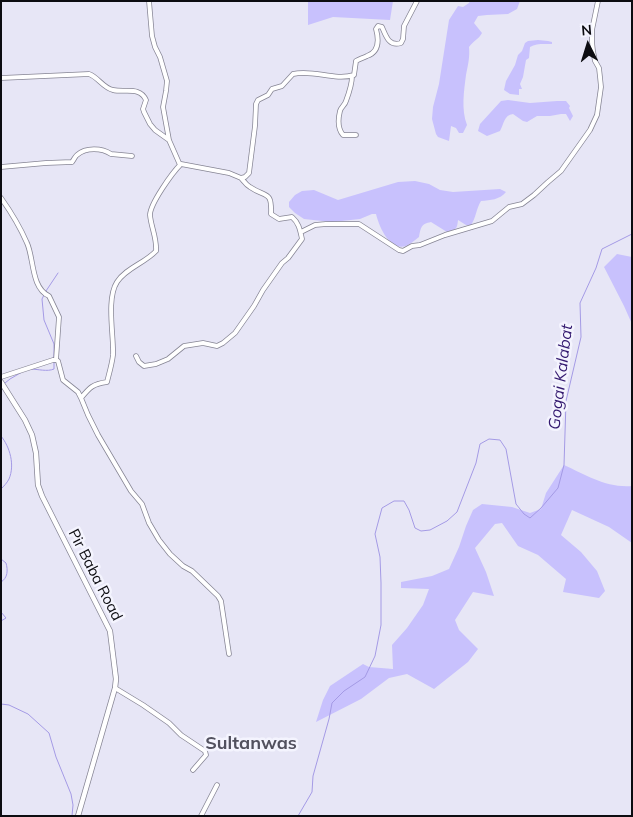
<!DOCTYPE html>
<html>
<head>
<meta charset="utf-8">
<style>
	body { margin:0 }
	#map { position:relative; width:633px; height:817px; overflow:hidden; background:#e7e6f6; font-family:Mulish,sans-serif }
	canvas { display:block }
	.frame { position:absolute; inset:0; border:2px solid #0c0c11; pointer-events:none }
	.north { position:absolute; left:563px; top:20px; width:50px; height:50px; -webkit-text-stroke:4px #f4f4fe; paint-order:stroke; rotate:355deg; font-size:14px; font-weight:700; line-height:20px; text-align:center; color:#0c0c11 }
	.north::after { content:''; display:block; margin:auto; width:18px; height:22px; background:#0c0c11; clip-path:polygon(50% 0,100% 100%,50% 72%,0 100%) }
</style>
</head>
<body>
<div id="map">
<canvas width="633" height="817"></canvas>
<div class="frame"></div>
<div class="north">N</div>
</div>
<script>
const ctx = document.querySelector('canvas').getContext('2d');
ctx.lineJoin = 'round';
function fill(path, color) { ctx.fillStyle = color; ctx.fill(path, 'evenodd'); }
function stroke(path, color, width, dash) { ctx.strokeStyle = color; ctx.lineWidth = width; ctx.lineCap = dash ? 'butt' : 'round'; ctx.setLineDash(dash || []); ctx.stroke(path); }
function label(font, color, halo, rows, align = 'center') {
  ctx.font = font + ' Mulish,sans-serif'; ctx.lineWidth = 5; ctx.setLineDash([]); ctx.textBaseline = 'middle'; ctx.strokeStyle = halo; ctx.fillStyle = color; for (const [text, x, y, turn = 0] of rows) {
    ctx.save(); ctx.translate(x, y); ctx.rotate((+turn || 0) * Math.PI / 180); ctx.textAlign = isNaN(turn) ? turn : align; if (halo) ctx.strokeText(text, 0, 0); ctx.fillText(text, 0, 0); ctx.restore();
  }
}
const green = new Path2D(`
	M308 1H393L390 20 333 17 308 25Z
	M470 1H520L517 9 508 14 487 15 478 16 474 23 482 33C479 39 473 41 469 47 470 57 468 65 466 75 464 91 461 109 467 125L463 133H459L456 128 451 126 449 141 438 137 436 134 432 119 433 107 439 84 449 20 458 6 463 7 469 3Z
	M538 40 548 41 552 42V44C545 44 536 43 530 47L529 58 526 60 523 77 520 84 522 89H519V95L510 94 504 90 506 81 515 65 518 55 522 51 525 43 528 41Z
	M508 100 530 103 557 101H566L570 106 569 108 573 116 570 121 566 114H561L550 116H537L527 122 523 121 513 114C504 115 504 124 500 131L487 136 478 131 480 124 501 101Z
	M415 181 429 184 440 190 453 192 500 189 506 192C499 200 491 200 481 201 476 209 476 218 471 225H466L458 220C457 230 456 229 447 232L431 222C421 224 421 227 419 237 415 240 410 244 406 246 389 251 379 226 376 214H372L360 219 332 222 304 219 295 213 289 207V202L295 195 302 191 314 190 338 200 398 182Z
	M617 254 632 257V324L624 306 604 267Z
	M564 465C586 475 606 488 632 486V543L609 527 572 510 561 535 581 552 597 571 605 591 599 598 563 592 566 579 538 555 518 546 502 523 495 524 475 548 486 572 494 596 473 592 455 620 459 630 478 649 468 662 434 689 407 674 389 678 361 699 316 722 323 700 330 686 363 664 369 667 393 669 392 645 407 628 423 605 429 589 401 588V582L432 576 449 569 459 547 466 526 473 510 482 504 512 507 530 513 541 509 546 493Z`);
const stream = new Path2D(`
	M46 291 58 273
	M44 295 42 299 44 320 54 344V358
	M30 369C38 369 47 372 54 369V362
	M5 383 10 379 22 372
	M1 389H2
	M1 436C10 447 15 465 9 479 7 483 4 486 1 489
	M1 559 6 563C8 570 8 578 1 582
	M1 612 6 618 1 621
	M1 704 9 705 28 714 49 733 56 757 71 794 73 805 72 816
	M298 816 312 792 313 776 329 719 332 703 344 691 365 677 375 656 381 625V583L380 557 375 534 382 508 394 501H404L409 510 415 528 421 531 430 530 447 521 457 512 476 463 480 444 489 439 500 440 506 449 516 504 524 514 530 518 541 508 558 488 564 465 566 401 581 337 580 303 596 268 602 249 632 234`);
const minor = new Path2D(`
	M149 1 152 36 155 47 160 57 167 81 166 91 163 107 169 140
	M352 76C352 84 349 93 346 101 345 105 341 107 340 111 338 119 338 129 343 135H356
	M1 78 89 74C98 77 103 88 113 90 125 93 140 86 146 100L143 109 144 112 150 124 155 130 169 140 180 165
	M1 167 46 163 72 162C73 161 76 155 77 155 86 147 102 148 111 154L132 156
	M1 198C11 212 20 227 27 243 34 258 31 288 49 296L59 317 56 360
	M301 232 315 225 326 224H359L399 250 403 251 412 246 420 245 445 235 492 221 509 207 522 204 534 195 548 182 561 171 590 130 597 115 601 87 600 77 599 68 595 61 593 51 592 42V30L598 1
	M136 356 139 362 144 366 156 364 168 359 184 346 203 343 217 346 223 343 235 333 254 306 263 290 282 263 288 258 302 239C300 230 299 223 292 217L279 219 271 214C272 190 266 198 250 187 246 185 244 181 241 178
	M1 377 53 360H56L58 361 63 380 78 392 81 398 88 415 98 435 131 491 142 504 149 523 159 540 170 554 183 566 192 571 218 596 221 601 229 654
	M81 398C90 387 93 384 107 382 109 374 112 364 113 355 114 336 106 299 117 282 126 268 145 263 156 251 157 238 151 227 150 215 150 204 172 173 181 164L229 173 241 178 245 177 249 173 255 126 256 104 258 100 268 95 272 89 282 86 293 74C313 69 334 81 354 75L356 61C359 59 363 58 367 56 379 52 379 40 376 29L378 26 382 27C386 36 389 47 401 43L403 39 404 26 417 1
	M115 688 143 705 169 723 181 735 205 751 206 755 193 770
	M201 816 217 785`);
const major = new Path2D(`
	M1 382 25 420 32 435 36 453 38 485 42 496 110 631 116 679 115 688 78 816`);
const streetNames = [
	["Pir Baba Road",95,575,63]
];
const waterNames = [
	["Gogai Kalabat",561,377,-83]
];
const quarterNames = [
	["Sultanwas",251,744]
];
fill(green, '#c8c1fd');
stroke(stream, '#a49ae5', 1);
stroke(minor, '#868594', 5.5);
stroke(major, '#868594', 6);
stroke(minor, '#fff', 4);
stroke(major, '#fff', 4.5);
label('15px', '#0c0c11', '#f4f4fe', streetNames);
label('italic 16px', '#33196f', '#f4f4fe', waterNames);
label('bold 18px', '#52515f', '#f4f4fe', quarterNames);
</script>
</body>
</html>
